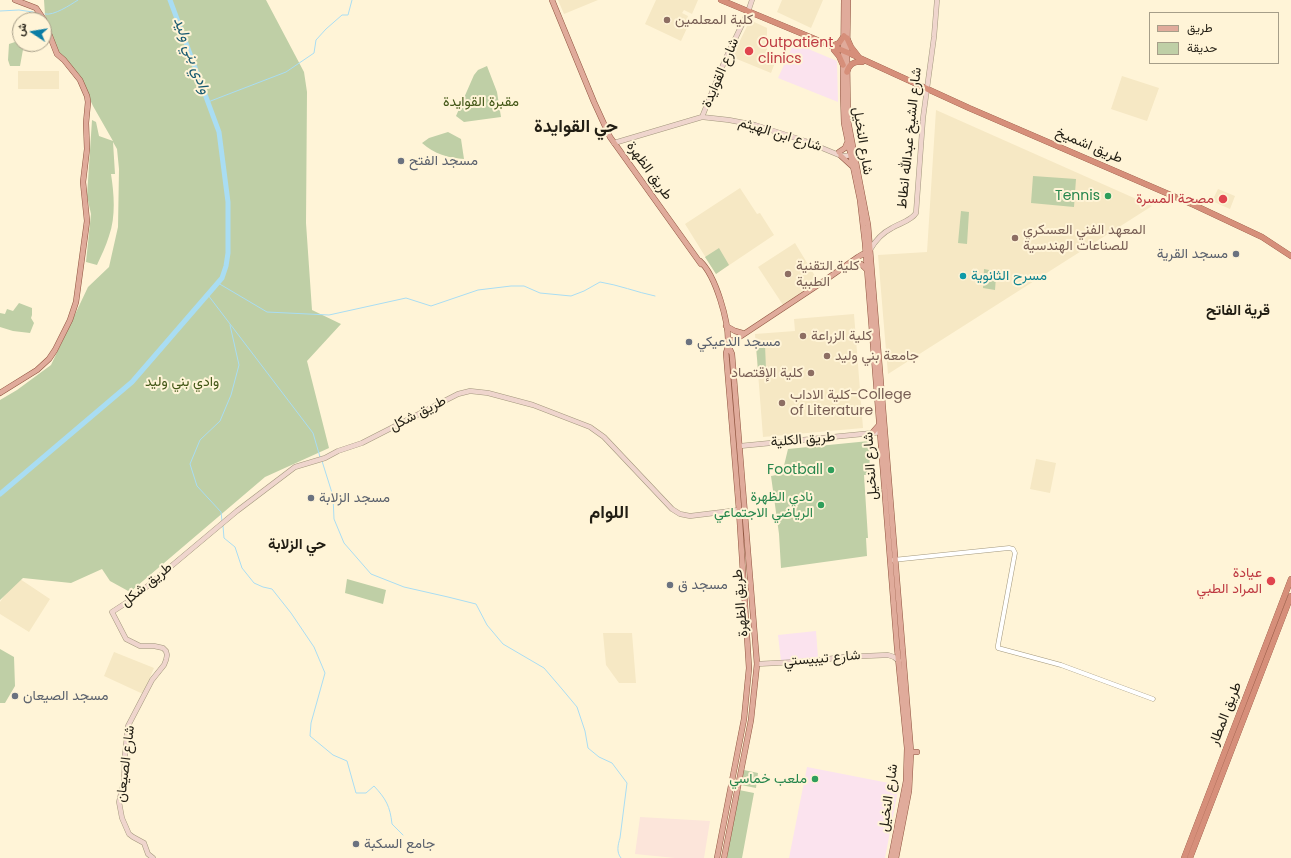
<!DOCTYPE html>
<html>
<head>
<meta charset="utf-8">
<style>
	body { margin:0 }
	#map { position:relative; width:1291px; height:858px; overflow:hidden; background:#fff4d7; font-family:Poppins,Vazirmatn,sans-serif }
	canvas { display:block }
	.legend { position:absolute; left:1149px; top:12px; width:130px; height:52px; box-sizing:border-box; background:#fff4d7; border:1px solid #a69e89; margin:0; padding:5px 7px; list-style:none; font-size:12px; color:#211d13 }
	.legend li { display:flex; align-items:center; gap:8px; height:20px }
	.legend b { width:20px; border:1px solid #a69e89 }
	.north { position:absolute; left:12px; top:12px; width:40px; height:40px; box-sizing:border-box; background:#fff4d7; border:1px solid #a69e89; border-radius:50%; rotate:282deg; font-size:11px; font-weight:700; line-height:16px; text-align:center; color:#211d13 }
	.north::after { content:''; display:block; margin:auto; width:14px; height:18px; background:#0a7da5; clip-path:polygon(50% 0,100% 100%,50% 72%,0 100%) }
</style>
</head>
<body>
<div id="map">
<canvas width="1291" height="858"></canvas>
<ul class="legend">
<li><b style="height:5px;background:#e0ab9b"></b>طريق</li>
<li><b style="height:11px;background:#bfcfa6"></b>حديقة</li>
</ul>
<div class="north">ش</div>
</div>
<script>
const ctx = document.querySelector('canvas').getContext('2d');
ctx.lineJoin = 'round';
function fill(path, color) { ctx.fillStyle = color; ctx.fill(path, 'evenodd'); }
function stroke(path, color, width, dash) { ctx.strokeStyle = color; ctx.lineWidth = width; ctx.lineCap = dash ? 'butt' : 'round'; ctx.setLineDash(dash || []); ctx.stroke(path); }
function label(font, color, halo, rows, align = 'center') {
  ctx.font = font + ' Poppins,Vazirmatn,sans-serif'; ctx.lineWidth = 4; ctx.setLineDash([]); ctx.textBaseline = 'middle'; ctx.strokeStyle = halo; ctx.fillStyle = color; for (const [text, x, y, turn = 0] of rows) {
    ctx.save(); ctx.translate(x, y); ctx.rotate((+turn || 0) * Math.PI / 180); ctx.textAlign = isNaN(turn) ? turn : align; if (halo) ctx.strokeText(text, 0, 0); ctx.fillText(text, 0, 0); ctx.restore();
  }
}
const commercial = new Path2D(`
	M794 43 837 61 838 102 778 78Z
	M816 631 818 657 781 661 778 635Z
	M807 767 899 785 885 858H789Z`);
const industrial = new Path2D(`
	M640 817 710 821 704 858H675L635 854Z`);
const built = new Path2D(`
	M558 0H598L564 14Z
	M656 0H698L692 14 684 10 682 13 688 16 684 26 687 28 681 41 645 24Z
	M782 0H823L811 28 777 12Z
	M750 20 767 28V50L778 55 771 73 732 57Z
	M18 71H59V89H18Z
	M1122 76 1159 88 1147 121 1111 109Z
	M936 110 1152 206 888 374 878 255 927 252Z
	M740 188 757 214 760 213 774 235 716 274 685 224Z
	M1218 189 1235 196 1230 209 1212 201Z
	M795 243 818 281 783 305 758 267Z
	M854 314 863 428 763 437 755 334 795 331 794 319Z
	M1036 459 1056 463 1050 493 1030 489Z
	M17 577 50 599 29 632 0 614V602Z
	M603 633H632L636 683H619L606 665Z
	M114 652 154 668 143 694 104 676Z`);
const green = new Path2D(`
	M44 0H266L304 72 307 92 306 223 312 310 341 324 307 361 329 448 265 477 130 592 110 581 102 569 71 583 23 578 0 600V400L17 390 51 365 88 287 109 267 118 227 119 169 117 149 113 142 115 174H111C114 194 116 216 109 236 106 246 101 256 97 265L86 262 91 214 87 196 92 120 96 122 99 136 113 141 93 106 84 87 61 59 45 15Z
	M20 31V44H24L20 66H10L8 60 9 44 15 42 16 32Z
	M487 66 497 92 501 117 464 122 456 116 474 75 478 70Z
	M448 132 461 139 464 159C449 158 434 154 422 143L429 138Z
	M1033 176 1076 179 1074 207 1031 203Z
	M961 211 969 212 967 244 958 243Z
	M719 248 729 265 716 274 705 257Z
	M984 269 989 270 996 277 995 290 983 288Z
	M19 303 32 308V315L31 318 34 323 30 333 13 331 0 327V313L5 314 7 309 13 311Z
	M765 345 766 369 758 370 756 346Z
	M869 441 870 475H864L868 538H866L867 556 781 568 779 534 771 476 782 474 788 449Z
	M347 579 386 590 383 604 345 593Z
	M0 649 14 657 15 686 5 703H0Z
	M744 770 758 773 756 788 741 785Z
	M739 790 754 793 742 858H727Z`);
const stream = new Path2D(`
	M0 11 19 10 33 12
	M45 14C54 16 70 5 78 0
	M208 102 286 72 314 53 316 40 326 29 342 15H348L352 0
	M218 283 267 312 329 315 406 298 431 306 478 290 511 286H524L540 293 571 296 584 291 600 282C619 285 636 292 655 296
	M208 295 313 433 320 457
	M322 461 333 496 334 519 344 543 371 574 404 587 448 597 476 604 487 625 503 644 544 668 562 689 577 707 585 731 588 748 599 757 612 763 627 783 620 838C618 845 616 852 621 858
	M222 521 221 512 197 486 190 464 200 440 220 421 231 395 239 365 230 325
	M223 526 224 538 235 547 242 568 254 583 263 587 272 589 291 613 314 647 325 673 311 723 310 736 333 755 347 761 356 793H366L374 786C386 799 390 806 392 824L403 835`);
const river = new Path2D(`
	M0 494 132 382 222 278 226 266 228 253V202L219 132 170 0`);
const tertiary = new Path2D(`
	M893 560 1009 548 1013 549 1015 553 998 645V648L1061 665 1153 699`);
const secondary = new Path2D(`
	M702 117 725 60 748 12 752 0
	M614 143 702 117 729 120 755 125 805 141 839 155 844 156 854 155
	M870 250C875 241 882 233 892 228 900 223 911 221 916 213L923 118 934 37 937 0
	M740 446 883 432
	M757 664 814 661 842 657 888 655 894 657 899 661
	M153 858 148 854 144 843 133 837 129 834 122 818 119 802 124 781 125 754 128 726 152 680 164 665 166 660 167 655 166 651 163 648 154 646H140L126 639 112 612 132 599 237 511 295 467 325 458 338 451 362 443 458 394 470 391 488 393 533 405 590 427 604 437 672 509 680 514 690 516 739 510`);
const primary = new Path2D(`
	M15 0 36 8 44 20
	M552 0 594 102 610 137 701 264
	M844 0 843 93 844 123 860 200 865 243 897 647 907 748 906 781 891 858
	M848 0 847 56 848 121 868 225 911 752 909 791 896 858
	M839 152 845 148 847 143
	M841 156 852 166
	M700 261C716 276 729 322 728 344 728 347 727 350 726 353L739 510 749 668 744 719 717 858
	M853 263 861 264 867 270
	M726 326 735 331 742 333
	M728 341 734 340 741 336 821 283 858 257 863 254 868 256
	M0 393 37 370 49 359 55 350 70 320 76 302 87 221 83 182 87 149 86 123 88 102 87 96 80 80 64 60 57 54 44 21
	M873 432 880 424
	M908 752H917
	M724 858 751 720 757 664 732 354 728 345`);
const trunk = new Path2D(`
	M721 0 851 54 969 108 1194 205 1262 237 1291 256
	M847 38 851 47 858 56
	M831 46 839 43 844 36
	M834 50 839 56 843 65
	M847 72C849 64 855 61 862 62
	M1184 858 1291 579
	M1190 858 1291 596`);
const markers = [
	[667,20,4,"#8d6e63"],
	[749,51,5,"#e0444e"],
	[401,161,4,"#6b7280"],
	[1108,196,4,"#2e9e5b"],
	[1223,199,5,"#e0444e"],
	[1015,238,4,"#8d6e63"],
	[1236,254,4,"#6b7280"],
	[788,274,4,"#8d6e63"],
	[963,276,4,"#0f9aa8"],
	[803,336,4,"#8d6e63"],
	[689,342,4,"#6b7280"],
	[827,356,4,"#8d6e63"],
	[811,373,4,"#8d6e63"],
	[782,403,4,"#8d6e63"],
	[831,470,4,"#2e9e5b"],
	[311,498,4,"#6b7280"],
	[821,505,4,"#2e9e5b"],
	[1271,581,5,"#e0444e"],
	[670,585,4,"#6b7280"],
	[15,696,4,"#6b7280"],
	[815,779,4,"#2e9e5b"],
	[356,844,4,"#6b7280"]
];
const educationNames = [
	["كلية المعلمين",675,20],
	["المعهد الفني العسكري",1023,230],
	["للصناعات الهندسية",1023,246],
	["كلية التقنية",796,266],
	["الطبية",796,282],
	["كلية الزراعة",811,336],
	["جامعة بني وليد",835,356],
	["كلية الإقتصاد",803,373,"right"],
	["كلية الاداب-College",790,395],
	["of Literature",790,411]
];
const healthNames = [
	["Outpatient",758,43,"left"],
	["clinics",758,59,"left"],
	["مصحة المسرة",1214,199],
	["عيادة",1262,573],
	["المراد الطبي",1262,589]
];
const streetNames = [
	["شارع القوايدة",721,73,-67],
	["شارع ابن الهيثم",780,135,17],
	["شارع الشيخ عبدالله انطاط",910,138,-84],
	["شارع النخيل",862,141,81],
	["طريق اشميخ",1089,146,23],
	["طريق الظهرة",649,171,54],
	["طريق شكل",418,414,-27],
	["طريق الكلية",803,440,-5],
	["شارع النخيل",871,466,-94],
	["طريق شكل",147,585,-39],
	["طريق الظهرة",741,603,-95],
	["شارع تيبيستي",822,659,-5],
	["طريق المطار",1226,714,-69],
	["شارع الصيعان",126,764,-83],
	["شارع النخيل",889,798,-82]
];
const parkNames = [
	["مقبرة القوايدة",481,102],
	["وادي بني وليد",182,382]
];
const worshipNames = [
	["مسجد الفتح",409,161],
	["مسجد القرية",1228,254,"right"],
	["مسجد الدعيكي",697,342],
	["مسجد الزلابة",319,498],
	["مسجد ق",678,585],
	["مسجد الصيعان",23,696],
	["جامع السكبة",364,844]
];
const leisureNames = [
	["Tennis",1100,196],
	["Football",823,470],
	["نادي الظهرة",813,497],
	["الرياضي الاجتماعي",813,513],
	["ملعب خماسي",807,779]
];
const cultureNames = [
	["مسرح الثانوية",971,276]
];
const waterNames = [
	["وادي بني وليد",191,56,70]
];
const neighbourhoodNames = [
	["قرية الفاتح",1238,311],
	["حي الزلابة",297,545]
];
const districtNames = [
	["حي القوايدة",576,127],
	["اللوام",609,513]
];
fill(commercial, '#fbe3ee');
fill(industrial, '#fce5da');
fill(built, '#f6e8c4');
fill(green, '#bfcfa6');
stroke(stream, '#a9ddf3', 1);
stroke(river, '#a9ddf3', 5);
stroke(tertiary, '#a3987d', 5);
stroke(secondary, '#a3987d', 5.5);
stroke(primary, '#905540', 6);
stroke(trunk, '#905540', 6);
stroke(tertiary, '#fff', 4);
stroke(secondary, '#efd5cd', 4.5);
stroke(primary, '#e0ab9b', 5);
stroke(trunk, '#d68f7a', 5.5);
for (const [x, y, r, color] of markers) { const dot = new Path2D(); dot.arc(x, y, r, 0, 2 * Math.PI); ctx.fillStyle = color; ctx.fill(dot); stroke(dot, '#fff4d7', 1.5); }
label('14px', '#785e54', '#fff4d7', educationNames, 'left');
label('14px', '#be3a42', '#fff4d7', healthNames, 'right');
label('14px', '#211d13', '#fff4d7', streetNames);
label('14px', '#435717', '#fff4d7', parkNames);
label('14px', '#5b616d', '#fff4d7', worshipNames, 'left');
label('14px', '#27864d', '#fff4d7', leisureNames, 'right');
label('14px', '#0d838f', '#fff4d7', cultureNames, 'left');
label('italic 15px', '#195a71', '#fff4d7', waterNames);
label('bold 15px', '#211d13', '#fff4d7', neighbourhoodNames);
label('bold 18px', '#211d13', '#fff4d7', districtNames);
</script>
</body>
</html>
